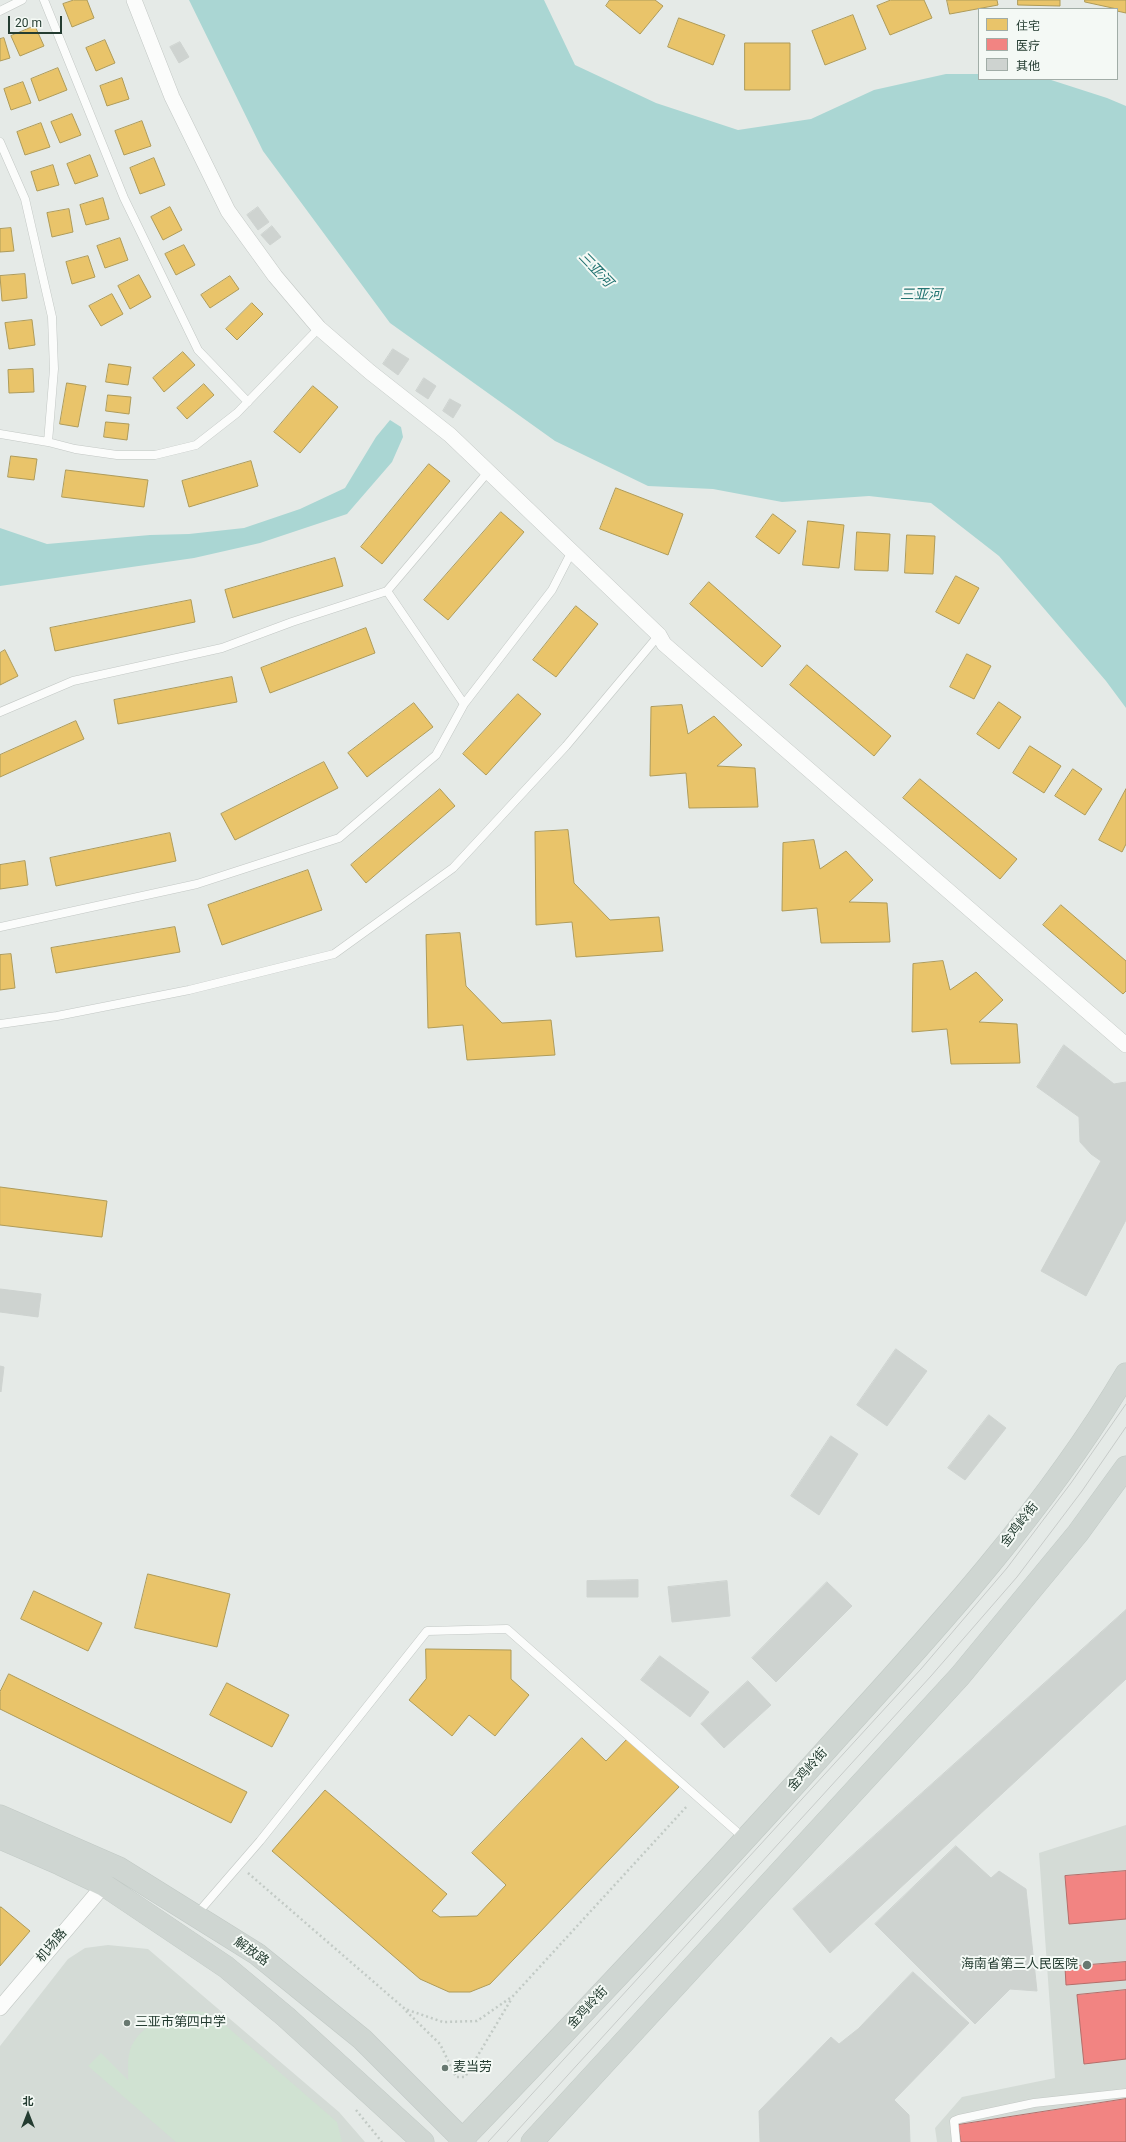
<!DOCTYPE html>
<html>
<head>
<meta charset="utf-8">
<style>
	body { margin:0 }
	#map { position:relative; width:1126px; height:2142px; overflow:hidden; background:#e5eae7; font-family:Roboto,"Noto Sans SC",sans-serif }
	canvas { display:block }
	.legend { position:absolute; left:978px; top:8px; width:140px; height:72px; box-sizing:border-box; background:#f4f9f5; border:1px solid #a1ada7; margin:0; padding:5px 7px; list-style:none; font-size:12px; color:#243c31 }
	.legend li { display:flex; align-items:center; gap:8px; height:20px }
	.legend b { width:20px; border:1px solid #a1ada7 }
	.north { position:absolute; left:8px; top:2094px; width:40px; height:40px; -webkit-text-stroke:3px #f4f9f5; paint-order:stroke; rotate:0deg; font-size:11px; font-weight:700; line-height:16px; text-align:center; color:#243c31 }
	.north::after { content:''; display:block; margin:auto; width:14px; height:18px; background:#243c31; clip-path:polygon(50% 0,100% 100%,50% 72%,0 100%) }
	.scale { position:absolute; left:8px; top:16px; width:54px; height:18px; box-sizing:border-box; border:2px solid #243c31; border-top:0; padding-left:5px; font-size:12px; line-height:14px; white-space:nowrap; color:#243c31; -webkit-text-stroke:3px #f4f9f5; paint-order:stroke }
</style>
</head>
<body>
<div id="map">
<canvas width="1126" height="2142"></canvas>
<ul class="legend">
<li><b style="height:11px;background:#e9c46a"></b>住宅</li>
<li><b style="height:11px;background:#f28482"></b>医疗</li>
<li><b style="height:11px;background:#ced3d0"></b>其他</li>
</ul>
<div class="north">北</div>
<div class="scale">20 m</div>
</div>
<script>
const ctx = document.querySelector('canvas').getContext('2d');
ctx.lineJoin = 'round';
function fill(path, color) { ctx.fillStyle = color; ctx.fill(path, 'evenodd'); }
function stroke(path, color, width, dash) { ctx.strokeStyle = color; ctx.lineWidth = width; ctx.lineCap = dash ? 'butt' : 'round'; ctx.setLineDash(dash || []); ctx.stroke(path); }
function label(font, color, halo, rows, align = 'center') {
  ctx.font = font + ' Roboto,"Noto Sans SC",sans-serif'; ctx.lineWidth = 4; ctx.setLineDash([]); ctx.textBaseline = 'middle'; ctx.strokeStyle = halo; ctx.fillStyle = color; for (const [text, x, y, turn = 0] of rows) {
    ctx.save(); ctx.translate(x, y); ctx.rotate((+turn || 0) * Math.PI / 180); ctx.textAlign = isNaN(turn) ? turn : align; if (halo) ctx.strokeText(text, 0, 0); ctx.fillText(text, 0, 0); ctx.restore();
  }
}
const built = new Path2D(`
	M1126 1825V2142H937L935 2128 962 2097 1055 2078 1039 1853Z
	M108 1945 148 1949 339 2112 365 2142H0V2046L68 1959 85 1948Z`);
const green = new Path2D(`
	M188 2011 206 2012 218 2019 337 2122 342 2142H176L88 2066 101 2053 128 2080C129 2072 127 2063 129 2055 133 2029 165 2015 188 2011Z`);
const water = new Path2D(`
	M189 0H544L575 65 656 103 738 130 811 119 874 90 946 74H979V79H1048L1107 98 1126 106V708L1106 681 999 556 931 503 869 496 782 502 713 489 648 486 555 441 390 323 263 151Z
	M390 420 401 427 403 437 392 462 347 514 260 543 194 558 0 586V528L47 544 150 535 189 534 244 528 300 509 345 488 376 437Z`);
const homes = new Path2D(`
	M74 0H87L94 18 72 27 63 4Z
	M610 0H655L663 6 640 34 606 6Z
	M891 0H924L932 18 890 35 877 6Z
	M947 0H997L998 5 950 14Z
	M1018 0H1060V6L1018 5Z
	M1085 0H1126V13L1117 11V9L1085 2Z
	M853 15 866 49 825 65 812 31Z
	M679 18 725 35 713 65 668 47Z
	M35 26 44 46 20 56 11 36Z
	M4 38 10 58 0 61V39Z
	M105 40 115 63 96 71 86 48Z
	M745 43H790V90H745Z
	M58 68 67 90 39 101 31 79Z
	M122 78 129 99 107 106 100 86Z
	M23 82 31 103 11 110 4 89Z
	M72 114 81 135 60 143 51 122Z
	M142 121 151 146 124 155 115 131Z
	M41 123 50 147 25 155 17 132Z
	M90 155 98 176 75 184 67 164Z
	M154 158 165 185 140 194 130 168Z
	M53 165 59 185 37 191 31 172Z
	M103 198 109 219 86 225 80 205Z
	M170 207 182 230 163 240 151 217Z
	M69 209 73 232 52 237 47 213Z
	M11 228 14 251 0 252V229Z
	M120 238 128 260 105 268 97 246Z
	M184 245 195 265 176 275 165 254Z
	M88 256 95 277 72 284 66 262Z
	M25 274 27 298 2 301 0 276Z
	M139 275 151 297 130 309 118 286Z
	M230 276 239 289 210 308 201 295Z
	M112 294 123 314 101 326 89 306Z
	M252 303 263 314 237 340 226 329Z
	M32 320 35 345 9 349 5 323Z
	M183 352 195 365 164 392 153 378Z
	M109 364 131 367 128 385 106 382Z
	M33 369 34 392 9 393 8 370Z
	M67 383 86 386 78 427 60 424Z
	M204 384 214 395 187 419 177 408Z
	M313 386 338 407 300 453 274 432Z
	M108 395 131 397 129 414 106 411Z
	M106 422 129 424 127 440 104 437Z
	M11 456 37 459 34 480 8 477Z
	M251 461 258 486 189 507 182 481Z
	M429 464 450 481 382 564 361 547Z
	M66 470 148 480 144 507 62 497Z
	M616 488 683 514 668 555 600 529Z
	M501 512 524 532 448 620 424 600Z
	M773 514 796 531 779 554 756 537Z
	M808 521 844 525 839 568 803 565Z
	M857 532 890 534 888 571 855 570Z
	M907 535 935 536 933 574 905 573Z
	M335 558 343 586 233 618 225 590Z
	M956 576 979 588 959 624 936 612Z
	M709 582 781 646 762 667 690 604Z
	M191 600 195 622 55 651 50 628Z
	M576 606 598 624 556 677 533 660Z
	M366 628 375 653 270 693 261 668Z
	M5 650 18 676 0 685V653Z
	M967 654 991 666 974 699 950 687Z
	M807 665 891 736 874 756 790 685Z
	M232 677 237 702 118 724 114 700Z
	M518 694 541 714 486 775 463 754Z
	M999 702 1021 717 999 749 977 734Z
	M414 703 433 727 367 777 348 753Z
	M682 705 688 734 714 716 742 745 717 766 755 768 758 807 689 808 686 773 650 776 651 707Z
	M76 721 84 739 0 777V755Z
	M1030 746 1061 766 1044 793 1013 773Z
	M324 762 338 788 235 840 221 814Z
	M1073 769 1102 789 1085 815 1055 796Z
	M920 779 1017 859 1000 879 903 798Z
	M440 789 455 806 366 883 351 865Z
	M1126 789V844L1122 852 1099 840Z
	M568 830 574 883 610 920 659 917 663 951 576 957 572 922 536 925 535 832Z
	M170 833 176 861 56 886 50 858Z
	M814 840 820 869 846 851 873 880 849 902 887 903 890 942 821 943 817 908 782 911 783 843Z
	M25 861 28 885 0 889V865Z
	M308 870 322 910 222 945 208 905Z
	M1061 905 1126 961V991L1123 994 1043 925Z
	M175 927 180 952 56 973 51 948Z
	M460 933 466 986 502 1023 551 1020 555 1055 467 1060 463 1025 428 1028 426 935Z
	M11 954 15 988 0 990V955Z
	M943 961 950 990 976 972 1003 1000 979 1022 1017 1024 1020 1063 951 1064 947 1029 912 1032 913 964Z
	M0 1187 107 1201 102 1237 0 1225Z
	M148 1574 230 1594 217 1647 135 1628Z
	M34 1591 102 1623 88 1651 21 1619Z
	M426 1649 511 1650V1679L529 1695 495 1736 469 1715 452 1736 409 1700 426 1679Z
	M9 1674 247 1792 231 1823 0 1709V1692Z
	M227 1683 289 1715 272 1747 210 1715Z
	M582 1738 606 1761 628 1738 679 1787 490 1984 470 1992H449L420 1979 272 1851 325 1790 447 1894 432 1911 440 1917 477 1916 506 1885 472 1853Z
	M1 1907 30 1931 0 1966V1909Z`);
const health = new Path2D(`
	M1126 1871V1919L1069 1924 1065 1876Z
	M1126 1962V1980L1066 1985 1065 1967Z
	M1126 1990V2059L1084 2064 1077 1995Z
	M1126 2099V2142H961L958 2125Z`);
const building = new Path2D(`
	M180 42 189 57 179 63 170 47Z
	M258 207 269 222 258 230 247 215Z
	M272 226 281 237 270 245 261 235Z
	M393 349 409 359 398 375 383 364Z
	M424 378 436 386 428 399 416 391Z
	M450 399 461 405 453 418 443 411Z
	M1064 1045 1114 1084 1126 1082V1220L1086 1296 1041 1271 1101 1161 1091 1154 1080 1142 1079 1117 1037 1087Z
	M0 1289 41 1294 38 1317 0 1312Z
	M896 1349 927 1371 887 1426 857 1405Z
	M0 1366 4 1367 1 1392 0 1391Z
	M989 1415 1006 1428 965 1480 948 1468Z
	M831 1436 858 1454 819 1515 791 1496Z
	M638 1580V1597H587V1581Z
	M727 1581 730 1616 672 1622 668 1587Z
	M827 1582 852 1606 776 1682 752 1658Z
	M1126 1610V1679L830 1953 793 1909Z
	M660 1656 709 1692 690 1717 641 1680Z
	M748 1681 771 1705 724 1748 701 1724Z
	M956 1846 991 1878 999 1871 1026 1889 1037 1991 1010 1989 975 2024 875 1924Z
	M913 1972 969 2023 894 2100 909 2115 910 2142H760L759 2111 831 2037 839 2044 858 2029Z`);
const path = new Path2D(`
	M248 1873 405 2009 443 2022 477 2021 513 1996 688 1805
	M406 2011 440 2044 456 2077H465L512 1998
	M356 2110 382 2142`);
const service = new Path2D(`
	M44 0 124 198 198 350 248 402
	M0 11 22 0
	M0 142 25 199 52 317 54 369 48 442 75 449 117 455H155L196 445 237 413 319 328
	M0 434 48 442
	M464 704 387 591 488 472
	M0 712 73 681 222 648 292 622 387 591
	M0 927 197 884 339 838 436 755 464 704 552 590 571 553
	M0 1024 57 1016 189 990 334 954 453 868 566 746 659 635
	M196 1915 260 1841 427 1631 507 1629 745 1839
	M956 2142 954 2121 959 2119 1034 2103 1126 2093`);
const minor = new Path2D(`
	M134 0 172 97 228 211 275 276 319 328 370 372 450 435 659 635 664 644 1126 1045
	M0 2008 104 1885`);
const primary = new Path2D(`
	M0 1816 119 1868 257 1954 362 2039 465 2142
	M0 1838 60 1864 104 1885 226 1967 286 2017 423 2142
	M460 2142C588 2009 714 1875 837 1738 941 1624 1047 1507 1126 1374
	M532 2142 960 1676 1078 1533 1126 1467`);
const tram = new Path2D(`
	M488 2142 921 1669 1007 1568 1071 1483 1126 1404
	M507 2142 931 1676 1017 1577 1082 1491 1126 1427`);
const markers = [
	[1087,1965,5,"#687971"],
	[127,2023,4,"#687971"],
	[445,2068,4,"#687971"]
];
const streetNames = [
	["金鸡岭街",1020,1525,-52],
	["金鸡岭街",808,1770,-48],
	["机场路",52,1946,-50],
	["解放路",251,1952,35],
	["金鸡岭街",588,2008,-47]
];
const poiNames = [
	["海南省第三人民医院",1078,1965,"right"],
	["三亚市第四中学",135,2023],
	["麦当劳",453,2068]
];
const waterNames = [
	["三亚河",595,270,46],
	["三亚河",921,295]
];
fill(built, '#d4dbd6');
fill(green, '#d0e2d2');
fill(water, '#aad6d3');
fill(homes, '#e9c46a');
stroke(homes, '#ae9b59', 1);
fill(health, '#f28482');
stroke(health, '#b46e6a', 1);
fill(building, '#ced3d0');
stroke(building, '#ced3d0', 1);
stroke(service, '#c2c7c4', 9);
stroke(minor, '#c2c7c4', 16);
stroke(primary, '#c1c9c5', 23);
stroke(path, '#c2cac5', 2.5, [2, 3]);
stroke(service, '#fbfcfb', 8);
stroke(minor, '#fbfcfb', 15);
stroke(primary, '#cfd6d2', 22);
stroke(tram, '#c7cbc9', 1);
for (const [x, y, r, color] of markers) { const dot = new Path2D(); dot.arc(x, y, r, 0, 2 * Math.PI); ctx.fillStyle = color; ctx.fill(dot); stroke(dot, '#f4f9f5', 1.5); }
label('13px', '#243c31', '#f4f9f5', streetNames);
label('13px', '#243c31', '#f4f9f5', poiNames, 'left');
label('italic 14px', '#237472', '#f4f9f5', waterNames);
</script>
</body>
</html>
